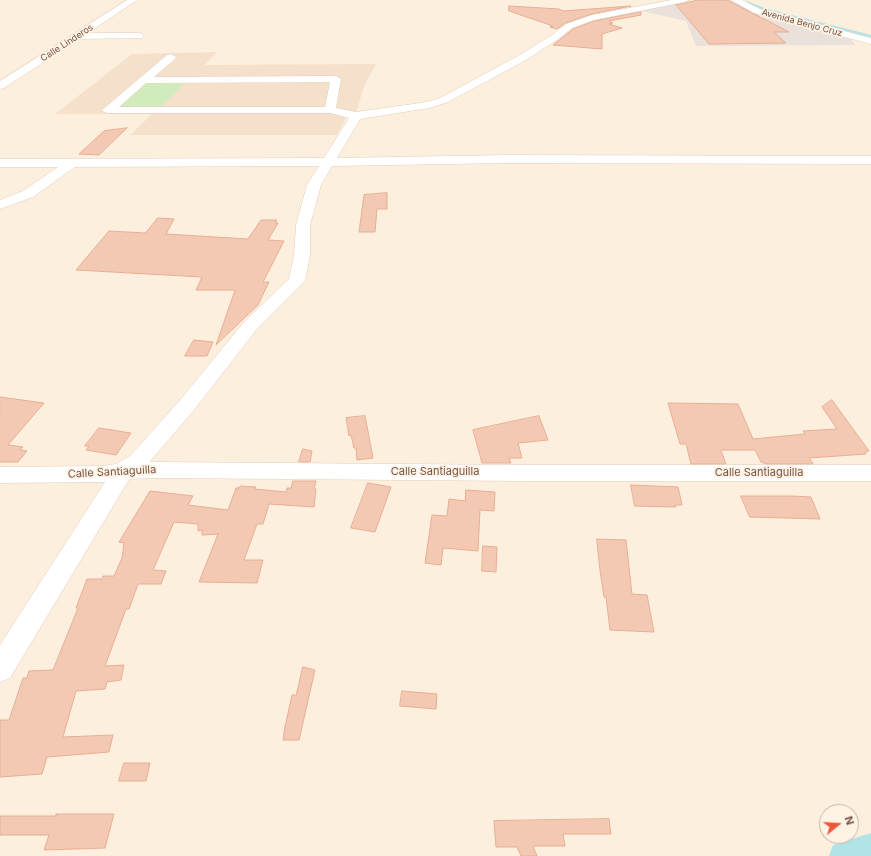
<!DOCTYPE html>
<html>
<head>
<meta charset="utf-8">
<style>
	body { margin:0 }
	#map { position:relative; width:871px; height:856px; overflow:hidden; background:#fdefdd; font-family:Inter,sans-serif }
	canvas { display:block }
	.north { position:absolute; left:819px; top:804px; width:40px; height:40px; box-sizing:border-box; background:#fff3e5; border:1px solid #c7b3a5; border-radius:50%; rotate:72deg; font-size:11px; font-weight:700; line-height:16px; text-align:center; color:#745345 }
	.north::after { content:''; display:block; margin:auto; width:14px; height:18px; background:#ef573b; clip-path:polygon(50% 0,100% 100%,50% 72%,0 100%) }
</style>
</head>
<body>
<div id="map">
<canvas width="871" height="856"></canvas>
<div class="north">N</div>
</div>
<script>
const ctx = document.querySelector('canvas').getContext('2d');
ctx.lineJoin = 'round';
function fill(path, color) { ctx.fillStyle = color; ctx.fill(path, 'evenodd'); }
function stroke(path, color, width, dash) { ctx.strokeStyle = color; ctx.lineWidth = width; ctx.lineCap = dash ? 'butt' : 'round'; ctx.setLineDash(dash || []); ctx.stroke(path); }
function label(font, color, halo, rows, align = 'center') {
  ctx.font = font + ' Inter,sans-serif'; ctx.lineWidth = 3.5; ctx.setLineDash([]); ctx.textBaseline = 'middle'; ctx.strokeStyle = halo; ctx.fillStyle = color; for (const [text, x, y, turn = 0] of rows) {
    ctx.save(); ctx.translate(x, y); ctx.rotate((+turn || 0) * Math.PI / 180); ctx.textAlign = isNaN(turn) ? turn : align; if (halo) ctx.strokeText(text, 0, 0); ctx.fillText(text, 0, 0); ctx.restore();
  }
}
const residential = new Path2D(`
	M217 52 205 65 376 64 364 86 356 113 347 116 337 135H130L152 114H55L132 54Z`);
const industrial = new Path2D(`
	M701 0H729L751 10 846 35 856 45 696 46 686 21 642 11 648 8Z`);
const green = new Path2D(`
	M187 81 160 108H119L117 107 147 82Z`);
const canal = new Path2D(`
	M738 0C749 0 757 6 768 9L871 35V41L762 13 750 9Z
	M871 833V856H829L833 845Z`);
const building = new Path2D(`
	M699 0H727L789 32H774L786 43 709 44 676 5Z
	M509 6 559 9 563 11 631 6 592 14 566 23 557 29 550 27 553 26 509 11Z
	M641 12V15L609 21 613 23 609 24 622 28 602 34V49L553 45 573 29 594 21Z
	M127 128 99 155 79 154 104 131Z
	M387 193V209H377L375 232H359L364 195Z
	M158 218 174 219 166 234 248 239 261 220H277L275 223H278L268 240 284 241 263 282H269L258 305 216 345 235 290H196L202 277 76 270 109 231 145 233Z
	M194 340 213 342 207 356H185Z
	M0 397 44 403 8 445 23 447 20 450 27 451 18 462H0Z
	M832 400 869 451 865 452 866 454 809 458 813 463 812 464H767L761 462 755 450H721L726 464H691L686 444H680L668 403 738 404 753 439 805 434 803 431 837 429 822 407Z
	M365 416 373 458 357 460 356 448H354L351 435 349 436 346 418Z
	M539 416 548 440 518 443 522 458H509L511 463H482L473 430Z
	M99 428 131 433 116 455 86 450 89 446H85Z
	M303 449 312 451 310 462H299Z
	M293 481H316L314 489H316L314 507 269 504 263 524H257L244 560H263L257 583 199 582 218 534 202 535V530L198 531V524L174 522 153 570 166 571 161 584H138L129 609H126L105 666 124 665 121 680 107 682 105 689 76 691 63 737 113 735 109 752 47 757 42 774 0 777V720H9L23 678H27L29 671 53 670 78 608H76L87 579H102L103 576H114L122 558 124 543 119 542 150 491 193 496 188 505 228 510 236 488H239L240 486 256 487 255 489 286 492 287 488H291Z
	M368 483 391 487 375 532 351 528Z
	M631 485 678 487 682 505H675L676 507 635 506Z
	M466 490 495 492 494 511 480 510 478 551 443 548 441 565 425 563 432 515 447 516 449 499 465 501Z
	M741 496H792L811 497 820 519 750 517Z
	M597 539 626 540 632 594 647 595 654 632 610 630 606 597H604L600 570Z
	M483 546 497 547 496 572 482 571Z
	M303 667 315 670 299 740H283L285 727 292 695H296Z
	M402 691 437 694 436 709 400 706Z
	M124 763H150L146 781H119Z
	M56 814H114L105 848 44 850 49 835H0V816H56Z
	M609 819 611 834H563L565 846H533L537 856H521L517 847H496L494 821Z`);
const minor = new Path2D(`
	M127 0H137L88 33H139L142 34 144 36 142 38 79 39 4 88 0 89V81Z
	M672 0H689L685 2 594 20 572 28 558 39 526 60 448 102 429 108 360 119 337 158 509 155 871 156V164L509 163 332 166 321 185 310 225V255L305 281 257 329 194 410 146 466 131 476 10 678 0 682V645L105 482 114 465 130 456 180 400 245 321 289 279 294 255 296 225 307 185 319 166 75 167 33 197 0 209V200L23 191 58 167H0V159L324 158 349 118 330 113H108L104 112 102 110 167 55 171 54 176 57 175 59 154 77 336 76 341 79 336 108 356 112 427 102 440 98 518 56 552 35 566 24 592 15ZM330 82 325 107H119L146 83Z`);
const tertiary = new Path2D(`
	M731 0H742L760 9 871 38V44L754 13Z
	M158 462 524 465H871V481H524L158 478 122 479 103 482 0 483V467L103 466 122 463Z`);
const farStreetnames = [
	["Avenida Benjo Cruz",802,23,15],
	["Calle Linderos",67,43,-33]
];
const streetNames = [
	["Calle Santiaguilla",112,472,-3],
	["Calle Santiaguilla",435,472],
	["Calle Santiaguilla",759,473]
];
fill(residential, '#f5e0cb');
fill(industrial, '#eae1da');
fill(green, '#d2ebbc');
fill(canal, '#b2e3e7');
fill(building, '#f4c9b4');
stroke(building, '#e7ae93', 1);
stroke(minor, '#e3ccbc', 1);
stroke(tertiary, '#e3ccbc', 1);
fill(minor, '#fff');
fill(tertiary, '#fff');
label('9px', '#745345', '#fff3e5', farStreetnames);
label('11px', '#745345', '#fff3e5', streetNames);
</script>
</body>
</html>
